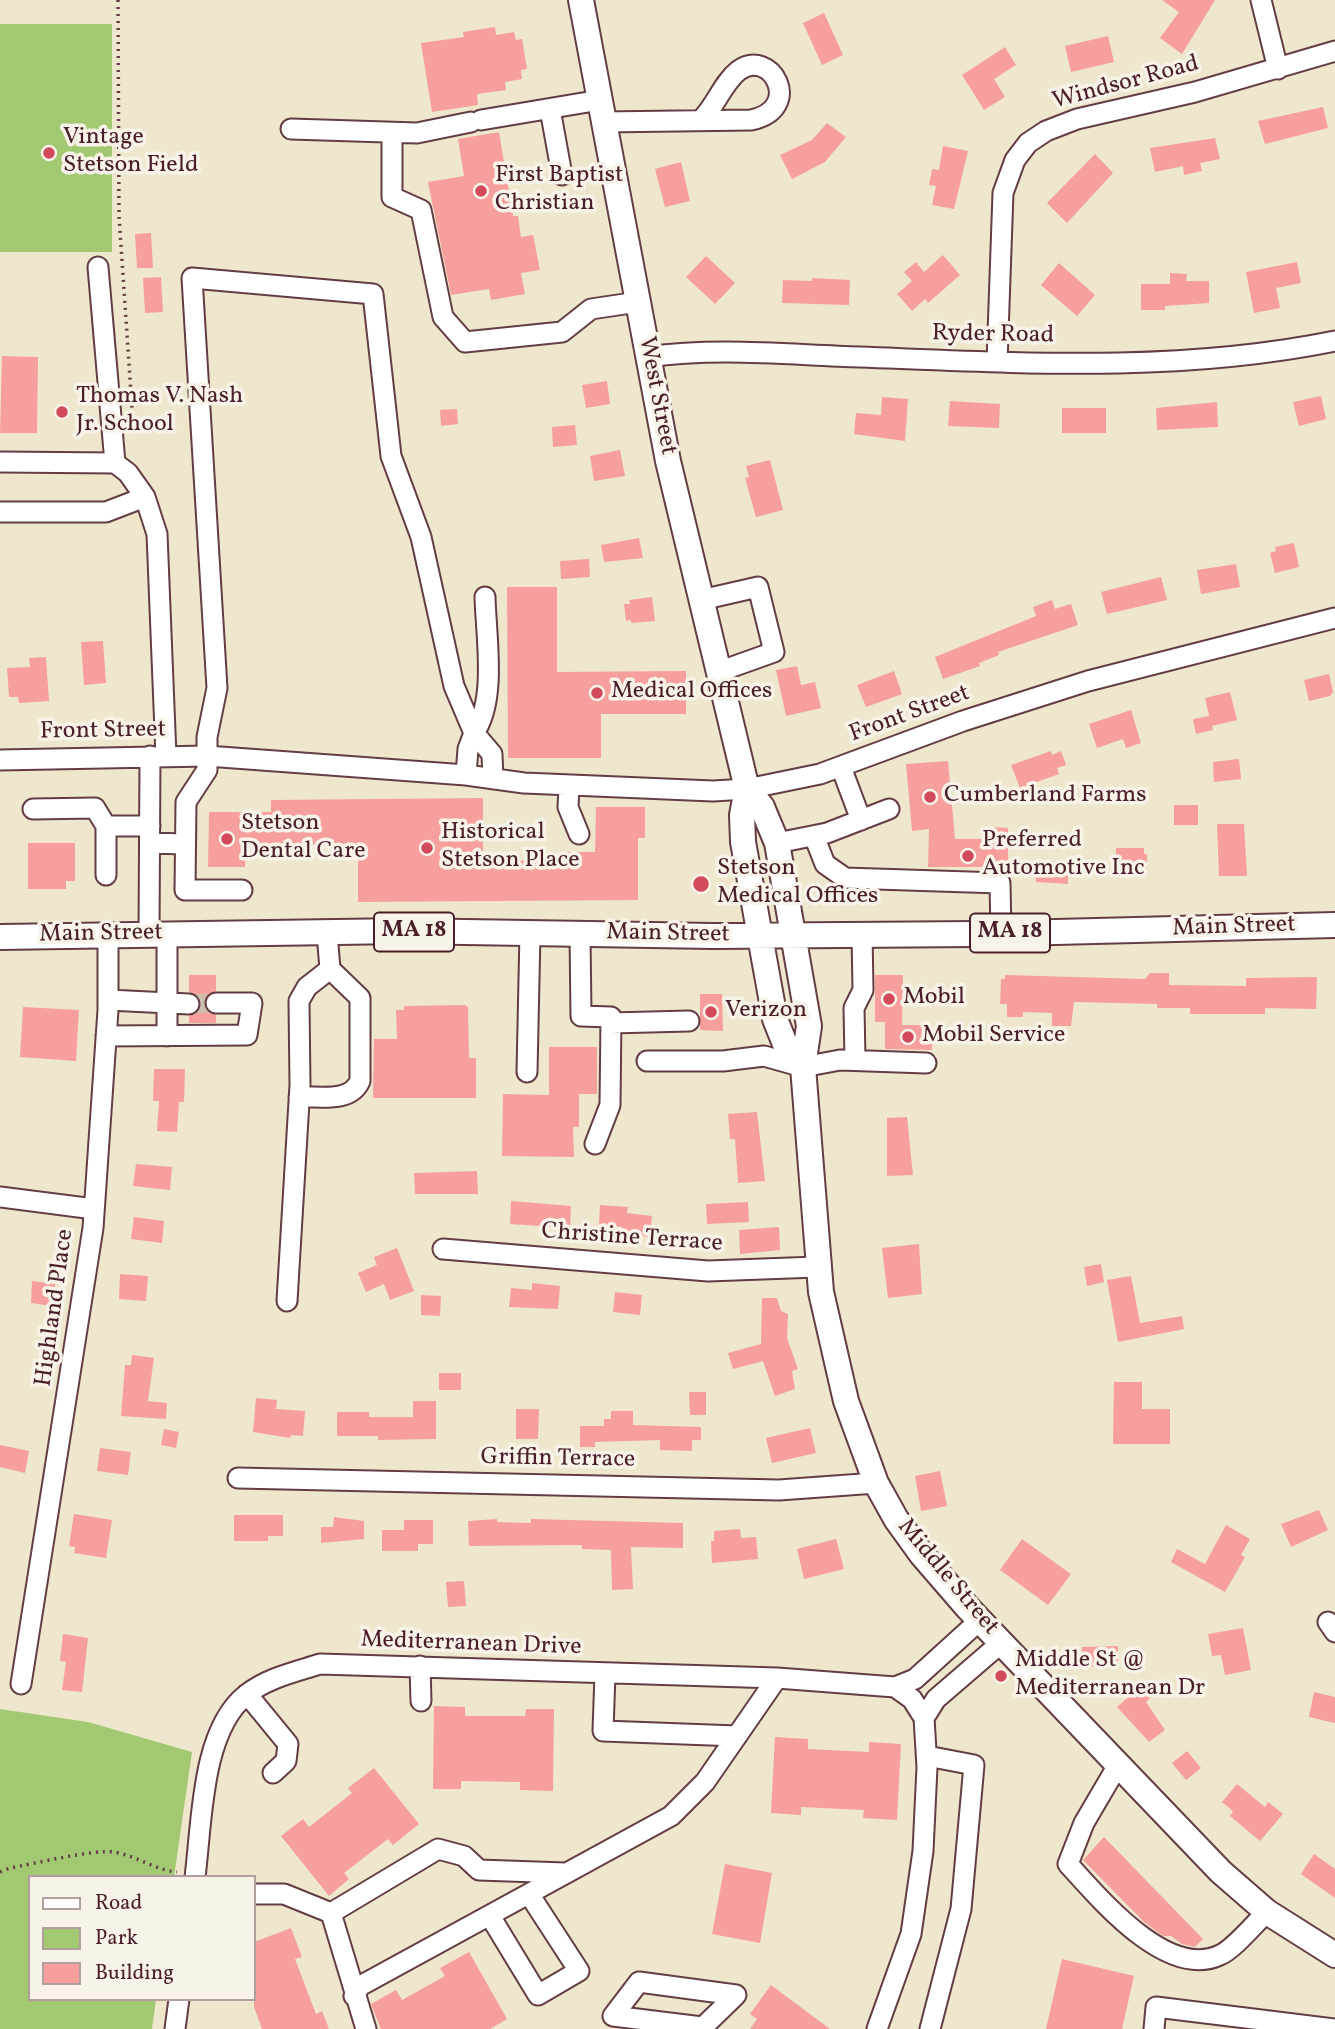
<!DOCTYPE html>
<html>
<head>
<meta charset="utf-8">
<style>
	body { margin:0 }
	#map { position:relative; width:1335px; height:2029px; overflow:hidden; background:#eee7cd; font-family:Vollkorn,serif }
	canvas { display:block }
	.legend { position:absolute; left:28px; top:1875px; width:228px; height:126px; box-sizing:border-box; background:#f7f3e8; border:2px solid #b29e9c; margin:0; padding:9px 12px; list-style:none; font-size:21px; color:#4a1f2b }
	.legend li { display:flex; align-items:center; gap:14px; height:35px }
	.legend b { width:35px; border:2px solid #b29e9c }
</style>
</head>
<body>
<div id="map">
<canvas width="1335" height="2029"></canvas>
<ul class="legend">
<li><b style="height:9px;background:#fff"></b>Road</li>
<li><b style="height:19px;background:#a2c872"></b>Park</li>
<li><b style="height:19px;background:#f69f9d"></b>Building</li>
</ul>
</div>
<script>
const ctx = document.querySelector('canvas').getContext('2d');
ctx.lineJoin = 'round';
function fill(path, color) { ctx.fillStyle = color; ctx.fill(path, 'evenodd'); }
function stroke(path, color, width, dash) { ctx.strokeStyle = color; ctx.lineWidth = width; ctx.lineCap = dash ? 'butt' : 'round'; ctx.setLineDash(dash || []); ctx.stroke(path); }
function label(font, color, halo, rows, align = 'center') {
  ctx.font = font + ' Vollkorn,serif'; ctx.lineWidth = 7; ctx.setLineDash([]); ctx.textBaseline = 'middle'; ctx.strokeStyle = halo; ctx.fillStyle = color; for (const [text, x, y, turn = 0] of rows) {
    ctx.save(); ctx.translate(x, y); ctx.rotate((+turn || 0) * Math.PI / 180); ctx.textAlign = isNaN(turn) ? turn : align; if (halo) ctx.strokeText(text, 0, 0); ctx.fillText(text, 0, 0); ctx.restore();
  }
}
const green = new Path2D(`
	M0 24H112V252H0Z
	M0 1709 88 1722 192 1752 174 1877H30V1999H156L152 2029H0Z`);
const building = new Path2D(`
	M1162 0H1215L1182 54 1160 38 1179 12Z
	M824 13 843 55 822 65 803 23Z
	M495 27 496 35 514 32 516 40 522 39 527 69 521 70 522 79 505 82 506 90 477 94 478 105 432 112 421 43 464 37 463 32Z
	M1108 36 1114 62 1071 72 1065 46Z
	M1005 47 1016 65 994 79 1005 97 984 110 962 75Z
	M1323 107 1328 128 1265 144 1258 121Z
	M827 123 846 137 825 162 792 179 780 155 812 140Z
	M499 132 513 216H518L521 237 533 235 540 270 521 273 525 294 491 300 489 289 451 295 428 182 464 176 458 139Z
	M1215 138 1220 159 1200 163 1202 171 1184 175 1183 166 1155 172 1150 148Z
	M943 146 968 151 954 209 932 205 936 186 929 185 932 169 939 170Z
	M1095 154 1113 173 1067 223 1047 203Z
	M681 162 690 201 665 207 655 169Z
	M151 233 153 268H137L135 234Z
	M943 255 960 275 928 303 925 299 912 311 897 294 912 281 904 272 916 262 924 272Z
	M706 256 735 283 715 304 686 277Z
	M1297 262 1301 283 1276 288 1280 308 1254 313 1246 272Z
	M1059 263 1095 295 1077 316 1041 285Z
	M1170 273 1187 274 1186 281H1209V303L1165 306V310H1141V284H1170Z
	M161 277 163 312 145 313 143 278Z
	M812 278 850 280 849 305 782 303 783 280 812 281Z
	M2 356 38 357 37 433H0Z
	M607 381 610 404 586 408 582 385Z
	M1321 396 1326 419 1299 426 1293 402Z
	M882 397 908 399 905 441 854 434 856 413 881 415Z
	M950 401 1000 404 999 428 948 426Z
	M1217 402 1218 427 1157 430 1156 408Z
	M1062 408H1106V433H1062Z
	M457 409 458 424 441 426 440 410Z
	M575 425 577 445 553 447 552 427Z
	M620 450 625 476 594 481 590 456Z
	M770 460 783 510 756 517 745 478 749 477 746 466Z
	M639 538 643 558 604 562 601 545Z
	M1294 543 1299 567 1275 573 1270 553 1276 551 1275 547Z
	M589 559 590 577 561 579 560 561Z
	M1236 564 1240 587 1201 594 1197 570Z
	M1161 577 1167 600 1107 614 1101 592Z
	M507 587H557V672L686 671V714H601V758H508Z
	M652 597 655 621 631 623V620L626 621 624 604H630L629 600Z
	M1052 600 1055 609 1071 604 1078 625 998 652 999 655 979 663 980 666 943 679 935 657 1036 616 1033 607Z
	M103 641 106 683 84 685 81 642Z
	M46 657 49 701 19 703 18 697H9L7 668 30 667 29 658Z
	M797 666 801 685 815 682 821 708 786 716 776 670Z
	M894 671 902 694 866 707 857 685Z
	M1329 674 1333 692 1330 696 1309 701 1304 680Z
	M1230 692 1237 720 1212 726 1213 730 1196 734 1193 719 1209 716 1210 720 1205 698Z
	M1131 710 1141 743 1126 748 1123 739 1097 748 1089 724Z
	M1051 751 1052 755 1061 751 1066 765 1057 768 1059 774 1020 788 1011 765Z
	M1239 759 1241 779 1214 782 1213 762Z
	M948 761 955 839H991V827L1008 828V867H928L929 829 912 831 906 764Z
	M483 798V861L560 860V852H595L596 807H645V838H638V900L358 902V844L246 845 245 867H208L209 812H271V800Z
	M1174 805H1198V825H1174Z
	M1217 824H1244L1247 876H1219Z
	M28 843H75V881H66V889H28Z
	M1116 848H1144V854H1147V874L1116 875Z
	M1068 861V884L1036 882 1035 866H1042V862Z
	M1150 973H1169V985L1246 986V978L1317 977 1316 1009 1265 1008V1014H1190V1008H1157V1004L1074 1002 1071 1026H1052V1013L1023 1012V1017H1007V1004H1000L1001 979H1005V975L1145 979Z
	M189 975H216V991L206 996 204 1004 209 1013 216 1015V1023H189V1016L199 1011 201 1004 196 994 189 992Z
	M875 975H903L902 1025H932V1050L885 1049V1022H875Z
	M700 994H722L723 1031 700 1030Z
	M465 1005 468 1007 469 1058H476V1098H373L374 1039H397L396 1010H404V1006Z
	M23 1007 79 1010 76 1061 20 1057Z
	M549 1047H597V1094H579V1127H573L574 1157 502 1156 503 1094 549 1095Z
	M154 1069H185L184 1102H179L177 1132 157 1131 159 1101H153Z
	M757 1112 765 1181 738 1183 735 1139H730L728 1114Z
	M907 1117 913 1175 887 1176V1118Z
	M136 1164 172 1167 170 1190 133 1186Z
	M477 1171 478 1194H415L414 1173Z
	M511 1201 571 1206 570 1228 510 1224Z
	M748 1202 749 1222 707 1224 706 1204Z
	M600 1205 628 1207 627 1213 652 1216 650 1237 622 1234V1227L599 1225Z
	M134 1217 164 1221 162 1243 131 1239Z
	M779 1227 780 1250 740 1254 739 1230Z
	M919 1244 922 1294 888 1298 882 1248Z
	M397 1248 414 1291 390 1300 384 1284 366 1292 358 1273 377 1265 374 1257Z
	M1101 1264 1104 1282 1087 1286 1084 1267Z
	M120 1274 148 1276 146 1301 119 1299Z
	M1131 1276 1140 1323 1182 1316 1184 1329 1118 1342 1107 1280Z
	M32 1281 55 1284 52 1306 31 1303Z
	M532 1283 560 1286 558 1309 509 1307 511 1288 532 1290Z
	M615 1292 642 1295 640 1315 613 1312Z
	M421 1295 441 1296 440 1316 421 1315Z
	M762 1298H777L781 1311 788 1314 787 1338 798 1369 792 1371 795 1389 775 1396 763 1361 733 1369 728 1353 761 1344Z
	M132 1355 154 1358 148 1401 167 1403 166 1419 121 1416 125 1365H131Z
	M439 1373H461V1390H439Z
	M1114 1382H1142V1409H1170V1444H1113Z
	M689 1392H706V1415H690Z
	M256 1398 277 1400 276 1409 305 1411 303 1436 291 1435 290 1438 253 1432Z
	M413 1401H436V1439L378 1440V1436H337V1412H369V1417H413Z
	M516 1409H539L538 1439H516Z
	M611 1411H633V1425L701 1427V1440H692V1451L660 1450V1440L595 1442V1447H580V1426H604V1419H611Z
	M810 1428 816 1453 772 1463 766 1438Z
	M164 1429 179 1432 176 1448 161 1445Z
	M0 1445 29 1451 25 1473 0 1467Z
	M100 1448 131 1452 128 1475 97 1471Z
	M940 1471 947 1506 921 1511 915 1476Z
	M1319 1510 1328 1530 1291 1547 1281 1524Z
	M74 1514 112 1520 106 1558 74 1553 75 1547 69 1546Z
	M234 1515H283V1536H268V1541H234Z
	M334 1517 364 1521V1539L321 1543V1527H333Z
	M497 1519V1522L531 1523V1519L683 1523V1548L631 1547 633 1589 612 1590 611 1550 582 1549V1545L469 1546 468 1521Z
	M404 1520H433V1544H418V1551H382V1530H404Z
	M1226 1525 1250 1539 1241 1555 1245 1557 1225 1592 1171 1562 1177 1549 1205 1564Z
	M740 1529 741 1538 756 1537 758 1559 712 1563 711 1541H714V1531Z
	M836 1539 844 1569 804 1579 797 1549Z
	M1022 1539 1071 1574 1048 1605 1000 1570Z
	M464 1581 466 1606 448 1607 446 1582Z
	M1243 1628 1251 1670 1225 1675 1221 1655 1212 1656 1208 1634Z
	M63 1634 88 1638 82 1692 62 1690 66 1662 60 1661Z
	M1118 1646V1666L1083 1667 1082 1647Z
	M1143 1684 1153 1695 1146 1702 1165 1730 1149 1742 1117 1707Z
	M1314 1692 1335 1697V1723L1309 1717Z
	M434 1706 465 1707V1716H525L526 1709H554L553 1791 520 1790V1782L461 1781V1789H433Z
	M775 1737 808 1739V1749L869 1752V1742L901 1744 897 1820 863 1818 864 1810 801 1807V1815L771 1813Z
	M1187 1751 1201 1768 1186 1780 1172 1763Z
	M374 1768 419 1824 393 1845 388 1839 344 1873 349 1879 329 1896 281 1836 303 1819 309 1827 352 1793 348 1788Z
	M1237 1784 1265 1807 1268 1802 1283 1814 1260 1841 1230 1816 1233 1811 1222 1802Z
	M1104 1837 1203 1939 1195 1947 1182 1944 1171 1936H1163L1144 1922 1083 1860Z
	M1314 1854 1335 1869V1898L1301 1874Z
	M725 1864 772 1873 760 1943 712 1934Z
	M291 1928 302 1957 295 1959 316 2014 322 2011 329 2029H262L254 2007V1942Z
	M469 1952 507 2019 490 2029H381L371 2004 396 1990 402 2000 445 1976 440 1968Z
	M1062 1959 1134 1976 1122 2029H1046Z
	M771 1985 830 2029H750L757 2019 750 2014Z`);
const minorTunnel = new Path2D(`
	M189 1004 216 1003`);
const path = new Path2D(`
	M118 0 119 216 133 423
	M0 1872 10 1868C33 1864 94 1849 114 1852 137 1856 155 1870 177 1872`);
const minor = new Path2D(`
	M1261 0 1278 69
	M550 109 562 175
	M481 120 600 100
	M603 122 751 120C805 109 771 46 738 71 723 83 716 105 702 119
	M291 129 417 133 471 122
	M392 133V197L421 210 443 317 465 342 562 332 591 309 638 302
	M98 267 115 463
	M648 357C718 347 790 355 860 357 1019 363 1178 373 1335 341
	M997 362 1003 193 1015 160 1028 143 1046 131 1077 119 1195 92 1335 51
	M0 462 115 463 128 473 145 497 157 534 166 756
	M0 512H106L145 497
	M701 600 758 587 774 652 718 672
	M0 760 207 756 466 775 524 783 713 791 747 789 820 774 963 721 1088 681 1335 618
	M841 767 861 820
	M466 775 468 749 474 733 492 754 493 779
	M569 786 568 807 579 834
	M33 809 95 808 106 826
	M814 836 825 864 845 878 1000 883 1001 934
	M150 843 185 844
	M777 843 827 833 889 809
	M106 875V826H150
	M242 890H185L186 802 207 770V737L217 688 192 278 373 294 391 456 421 537 454 686 474 733C497 700 486 637 485 597
	M580 934 581 1016 611 1017 610 1105 595 1144
	M149 935 150 756
	M108 1000 189 1004
	M611 1023 689 1021
	M106 1036 247 1035 252 1003H216
	M167 1036V934
	M855 1060 854 1008 863 990 862 934
	M647 1061H723L764 1056 803 1067 840 1060 926 1063
	M527 1072 530 933
	M299 1097C321 1096 350 1103 360 1081V998L330 969 327 933
	M0 1197 94 1209
	M443 1249 708 1271 817 1267
	M287 1301 300 1085 299 1001 307 987 330 969
	M238 1478 779 1490 876 1483
	M1328 1622 1335 1632
	M420 1666 421 1701
	M605 1674 603 1731 737 1736
	M21 1684 93 1228 108 1010V935
	M895 1687 915 1679 980 1620
	M247 1694 288 1744 286 1761 273 1773
	M924 1718 936 1699 1001 1643
	M927 1756 974 1765 961 1909 930 2029
	M1118 1765 1084 1823 1068 1864C1100 1899 1167 1980 1220 1955 1234 1949 1255 1923 1267 1912
	M195 1877C202 1823 201 1731 246 1695 267 1678 295 1672 320 1664L777 1678 895 1687 912 1699 924 1718 927 1767 923 1851 911 1934 877 2029
	M254 1894H284L331 1913
	M490 1916 538 1995 579 1971 529 1894
	M354 1996 360 1986 671 1816 705 1782 777 1678
	M613 2016 639 1982 736 1995 701 2029
	M613 2016 702 2027
	M175 2029 179 1999
	M366 2029 331 1913 438 1849 464 1856 479 1870 565 1873
	M1154 2029 1156 2007 1335 2029`);
const major = new Path2D(`
	M581 0 668 461 747 789 742 815 743 842 775 1019 785 1044 803 1067
	M747 789 762 807 777 843 809 1026 803 1067 821 1292 846 1401 876 1483 896 1519 922 1555 967 1607 1221 1872 1267 1912 1335 1955
	M0 937 403 931 713 936 976 934 1335 925`);
const markers = [
	[49,153,7,"#d1495b"],
	[481,191,7,"#d1495b"],
	[62,412,7,"#d1495b"],
	[597,693,7,"#d1495b"],
	[930,797,7,"#d1495b"],
	[227,839,7,"#d1495b"],
	[427,848,7,"#d1495b"],
	[968,856,7,"#d1495b"],
	[701,884,9,"#d1495b"],
	[889,999,7,"#d1495b"],
	[711,1012,7,"#d1495b"],
	[908,1037,7,"#d1495b"],
	[1001,1676,7,"#d1495b"]
];
const shields = [
	[414,932,80],
	[1010,933,80]
];
const shieldNames = [
	["MA 18",414,932],
	["MA 18",1010,933]
];
const streetNames = [
	["Windsor Road",1126,84,-15],
	["Ryder Road",993,336,1],
	["West Street",656,396,79],
	["Front Street",910,715,-20],
	["Front Street",103,732,-1],
	["Main Street",1234,928,-2],
	["Main Street",101,935,-1],
	["Main Street",668,935,1],
	["Christine Terrace",632,1239,4],
	["Highland Place",56,1308,-82],
	["Griffin Terrace",558,1460,1],
	["Middle Street",947,1578,50],
	["Mediterranean Drive",471,1645,2]
];
const poiNames = [
	["Vintage",63,139],
	["Stetson Field",63,167],
	["First Baptist",495,177],
	["Christian",495,205],
	["Thomas V. Nash",76,398],
	["Jr. School",76,426],
	["Medical Offices",611,693],
	["Cumberland Farms",944,797],
	["Stetson",241,825],
	["Dental Care",241,853],
	["Historical",441,834],
	["Stetson Place",441,862],
	["Preferred",982,842],
	["Automotive Inc",982,870],
	["Stetson",717,870],
	["Medical Offices",717,898],
	["Mobil",903,999],
	["Verizon",725,1012],
	["Mobil Service",922,1037],
	["Middle St @",1015,1662],
	["Mediterranean Dr",1015,1690]
];
fill(green, '#a2c872');
fill(building, '#f69f9d');
stroke(minorTunnel, '#cdbfad', 19, [19, 10]);
stroke(minor, '#633d43', 23);
stroke(major, '#633d43', 28);
stroke(path, '#633d43', 3.5, [2, 5]);
stroke(minor, '#fff', 19);
stroke(major, '#fff', 24);
for (const [x, y, r, color] of markers) { const dot = new Path2D(); dot.arc(x, y, r, 0, 2 * Math.PI); ctx.fillStyle = color; ctx.fill(dot); stroke(dot, '#f7f3e8', 2.5); }
for (const [x, y, w] of shields) { const box = new Path2D(); box.roundRect(x - w / 2, y - 19.5, w, 39, 5); ctx.fillStyle = '#f7f3e8'; ctx.fill(box); stroke(box, '#4a1f2b', 2); }
label('bold 23px', '#4a1f2b', null, shieldNames);
label('24px', '#4a1f2b', '#f7f3e8', streetNames);
label('24px', '#4a1f2b', '#f7f3e8', poiNames, 'left');
</script>
</body>
</html>
